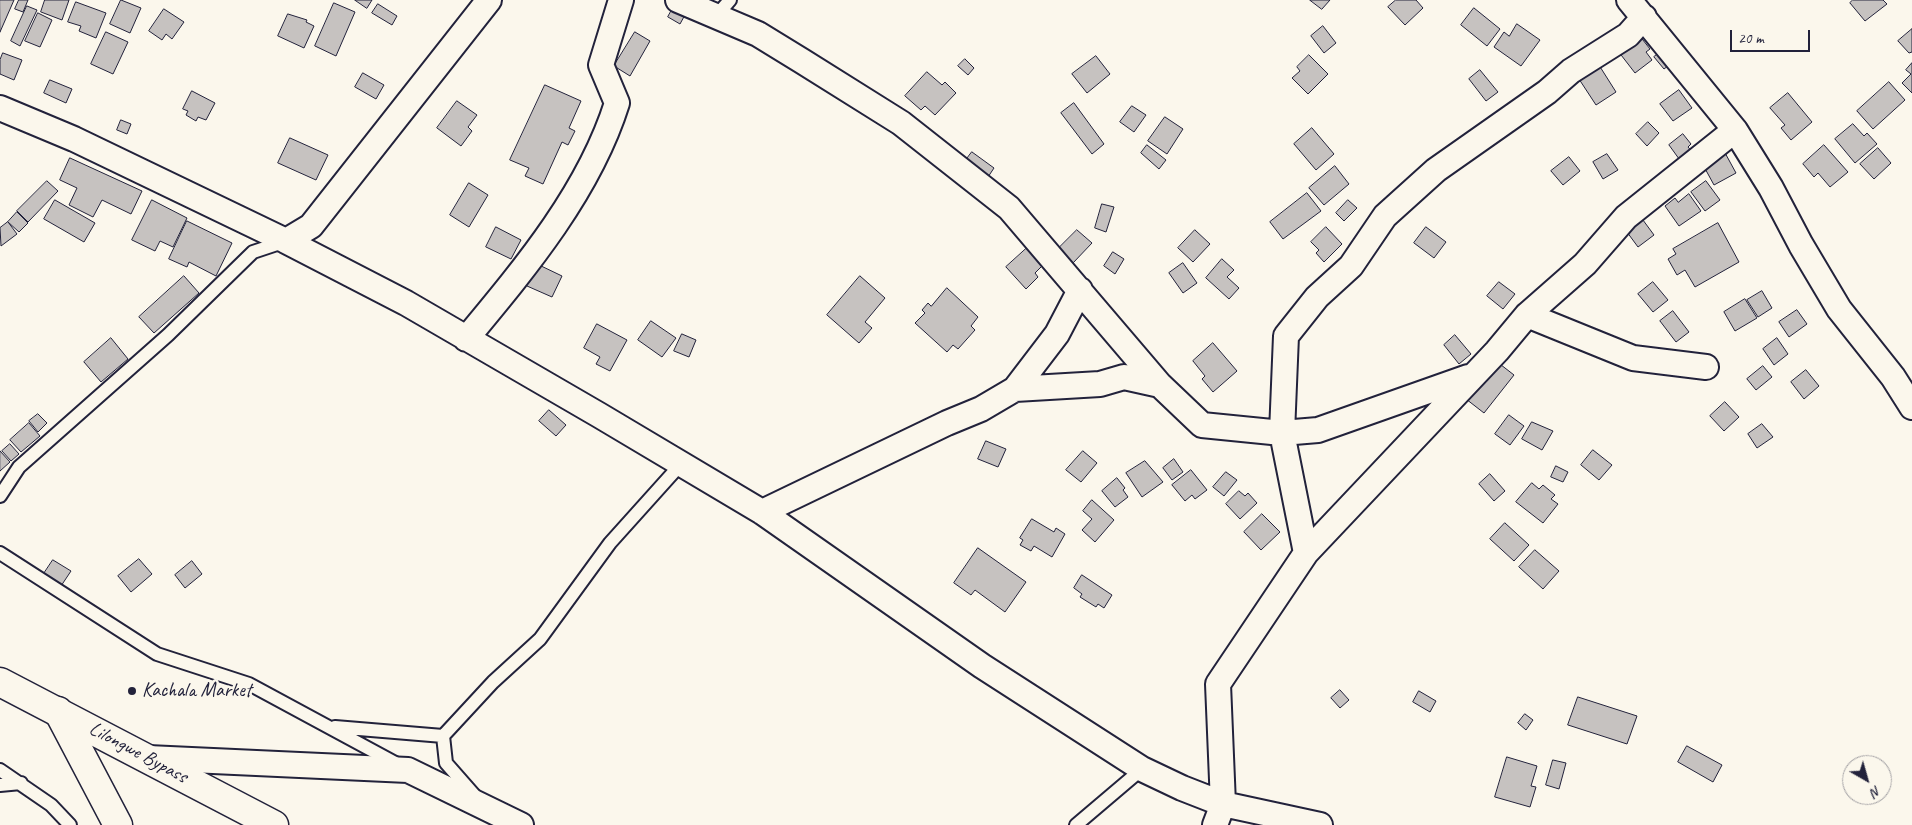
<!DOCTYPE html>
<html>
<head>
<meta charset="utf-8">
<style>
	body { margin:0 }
	#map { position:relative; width:1912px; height:825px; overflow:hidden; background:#fbf7ec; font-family:Caveat,sans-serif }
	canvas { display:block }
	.north { position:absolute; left:1842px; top:755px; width:50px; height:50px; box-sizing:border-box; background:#fbf7ec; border:1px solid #a4a2a5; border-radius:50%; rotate:142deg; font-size:14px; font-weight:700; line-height:20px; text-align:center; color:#22223b }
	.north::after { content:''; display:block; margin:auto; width:18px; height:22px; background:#22223b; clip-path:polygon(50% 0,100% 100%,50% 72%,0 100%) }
	.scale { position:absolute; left:1730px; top:30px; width:80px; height:22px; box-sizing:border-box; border:2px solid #22223b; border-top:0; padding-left:6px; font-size:15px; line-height:18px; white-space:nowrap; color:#22223b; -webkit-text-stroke:4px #fbf7ec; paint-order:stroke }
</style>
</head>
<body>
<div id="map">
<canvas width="1912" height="825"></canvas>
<div class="north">N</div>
<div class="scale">20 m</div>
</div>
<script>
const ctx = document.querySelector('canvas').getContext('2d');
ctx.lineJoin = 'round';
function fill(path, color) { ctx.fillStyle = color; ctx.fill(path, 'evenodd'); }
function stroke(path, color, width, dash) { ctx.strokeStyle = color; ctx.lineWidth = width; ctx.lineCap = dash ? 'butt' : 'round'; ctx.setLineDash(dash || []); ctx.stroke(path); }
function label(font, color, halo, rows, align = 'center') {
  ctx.font = font + ' Caveat,sans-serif'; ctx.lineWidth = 5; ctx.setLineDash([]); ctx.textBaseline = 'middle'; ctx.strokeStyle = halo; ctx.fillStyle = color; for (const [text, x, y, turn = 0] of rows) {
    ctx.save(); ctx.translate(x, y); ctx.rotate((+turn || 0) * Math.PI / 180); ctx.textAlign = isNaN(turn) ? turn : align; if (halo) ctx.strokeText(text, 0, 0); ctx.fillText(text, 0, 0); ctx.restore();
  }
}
const building = new Path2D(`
	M0 0H14L0 32Z
	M19 0H28L23 12 15 9Z
	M45 0H69L62 20 41 12Z
	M121 0 141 8 130 33 110 24Z
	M355 0H372L367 8Z
	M1310 0H1330L1322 9Z
	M1396 0H1416L1423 8 1405 25 1388 7Z
	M1853 0H1883L1887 4 1865 21 1850 3Z
	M76 2 106 13 96 38 79 31 81 26 68 22Z
	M334 3 355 12 336 56 315 46Z
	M378 4 397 16 392 25 372 13Z
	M27 6 37 10 20 46 11 41Z
	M674 6 686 13 680 24 668 17Z
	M1474 8 1500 29 1487 46 1461 25Z
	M164 9 184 22 172 39 166 34 162 40 149 31Z
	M38 13 52 20 40 47 25 41Z
	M288 14 307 20 306 22 314 26 304 48 278 36Z
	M1517 24 1540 40 1521 66 1494 47 1504 32 1509 36Z
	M1323 26 1336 43 1324 53 1311 36Z
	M1912 29V52L1909 53 1898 41Z
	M106 32 128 42 113 74 91 64Z
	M635 32 650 41 630 76 614 66Z
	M1639 35 1650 49 1646 52 1652 60 1635 73 1618 51Z
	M1663 50 1673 62 1664 69 1654 57Z
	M3 53 22 60 14 80 0 74V60Z
	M1309 55 1328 74 1308 94 1292 78 1300 71 1297 67Z
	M1096 56 1110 74 1087 93 1072 74Z
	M965 59 974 68 968 75 958 66Z
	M1597 62 1616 92 1596 105 1577 76Z
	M1912 63V93L1902 83 1911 74 1906 70Z
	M1480 70 1498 92 1486 101 1469 79Z
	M927 72 942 85 945 82 956 93 935 115 925 106 921 110 905 96Z
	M363 73 384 85 376 99 355 87Z
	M50 80 72 89 66 103 44 93Z
	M1889 82 1905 100 1873 129 1857 111Z
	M545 85 581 101 569 128 575 131 568 145 562 142 543 184 525 176 529 168 510 160Z
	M1679 90 1692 108 1673 121 1660 104Z
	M192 91 215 103 206 120 198 117 196 121 186 115 188 111 183 109Z
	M1788 93 1812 122 1791 140 1781 128 1785 125 1770 108Z
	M457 101 477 115 468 127 472 131 461 146 437 128Z
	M1074 103 1104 144 1092 154 1061 113Z
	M1132 106 1146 115 1134 132 1120 122Z
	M1165 117 1183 129 1167 154 1148 141Z
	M121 120 131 124 127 134 117 130Z
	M1648 122 1659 133 1647 146 1636 134Z
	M1853 124 1864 136 1867 133 1877 144 1855 163 1835 139Z
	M1312 128 1334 154 1316 170 1294 144Z
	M1683 134 1691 144 1688 147 1694 154 1682 163 1669 145Z
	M290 138 328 155 316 180 278 163Z
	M1147 145 1166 160 1159 169 1141 153Z
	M1824 145 1848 172 1830 187 1818 173 1814 177 1803 164Z
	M1878 148 1891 163 1874 179 1860 164Z
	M1724 151 1736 173 1714 185 1702 163Z
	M972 152 994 168 986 180 963 164Z
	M1607 154 1618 170 1603 179 1593 162Z
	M1569 157 1580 171 1563 185 1551 171Z
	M70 158 142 191 131 214 102 200 93 217 69 205 77 188 60 180Z
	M1335 166 1349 184 1324 205 1309 188Z
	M47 181 58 191 28 222 17 211Z
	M1706 181 1720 200 1705 211 1691 192Z
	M469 183 488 195 469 227 450 215Z
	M1307 193 1321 211 1283 239 1270 222Z
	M1689 194 1701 211 1679 226 1665 206 1675 198 1678 202Z
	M55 200 95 223 84 242 44 219Z
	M152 200 187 218 173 247 160 241 155 251 132 240Z
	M1348 200 1357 208 1344 221 1336 213Z
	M1102 204 1114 207 1106 232 1095 228Z
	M17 212 28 223 19 232 8 222Z
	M1640 216 1654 235 1638 247 1624 228Z
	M187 221 232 243 216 276 189 262 187 267 169 259Z
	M8 222 17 234 1 246 0 228Z
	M1718 223 1739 262 1695 287 1685 270 1677 275 1668 259 1676 254 1673 249Z
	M496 227 521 240 511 259 486 247Z
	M1326 227 1342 244 1324 262 1316 253 1319 250 1311 242Z
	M1426 227 1446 242 1434 258 1414 243Z
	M1077 230 1092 243 1073 263 1058 249Z
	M1195 230 1210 244 1193 262 1178 248Z
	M1027 248 1043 265 1035 273 1038 277 1026 289 1006 267Z
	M1113 252 1124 259 1115 274 1104 266Z
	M1222 259 1234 270 1227 277 1239 288 1229 299 1206 278Z
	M1183 263 1197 283 1183 293 1169 273Z
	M537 264 562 276 552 297 527 286Z
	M184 276 199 293 154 333 139 317Z
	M860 276 885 298 865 322 872 328 859 343 827 315Z
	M1499 282 1515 294 1503 309 1487 296Z
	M1653 282 1668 300 1653 312 1638 294Z
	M947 288 978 317 971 326 975 330 958 349 953 345 947 352 915 323 925 313 922 310 928 303 931 306Z
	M1762 291 1772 308 1758 317 1747 300Z
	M1745 299 1757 318 1735 331 1724 312Z
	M1797 310 1807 324 1789 337 1779 322Z
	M1673 311 1689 332 1676 342 1660 321Z
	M651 321 676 338 662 357 638 340Z
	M597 324 627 340 610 371 596 364 600 357 584 348Z
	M682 334 696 340 689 357 674 351Z
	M1455 335 1471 354 1459 364 1444 345Z
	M111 338 128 359 101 382 84 362Z
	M1777 338 1788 354 1774 365 1763 349Z
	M1213 343 1237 371 1213 392 1202 379 1205 376 1193 361Z
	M1496 361 1514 375 1484 413 1466 399Z
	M1763 366 1772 377 1756 390 1747 379Z
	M1806 370 1819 386 1804 399 1791 382Z
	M1725 402 1739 417 1724 431 1710 416Z
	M549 410 566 425 556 436 539 421Z
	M38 414 47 423 38 432 29 421Z
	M1509 415 1524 426 1510 445 1495 434Z
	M1532 422 1553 431 1542 450 1522 439Z
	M29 423 40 436 21 452 10 440Z
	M1762 424 1773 437 1757 448 1748 434Z
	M986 441 1006 449 998 467 978 459Z
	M10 444 19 454 11 461 2 451Z
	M1593 450 1612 465 1599 480 1581 465Z
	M0 451 10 462 0 471Z
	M1083 451 1097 463 1081 482 1066 470Z
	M1174 459 1183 472 1172 480 1163 468Z
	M1145 461 1163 482 1142 497 1126 473Z
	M1556 466 1568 472 1563 482 1551 477Z
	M1191 470 1207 490 1195 499 1192 495 1185 501 1172 485Z
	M1226 472 1237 480 1224 496 1213 487Z
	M1490 474 1505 491 1494 501 1479 484Z
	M1117 478 1125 488 1123 490 1128 497 1115 507 1102 491Z
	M1532 483 1539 489 1543 485 1555 495 1551 499 1558 504 1543 523 1516 502Z
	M1239 491 1245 496 1248 493 1257 503 1240 519 1226 504Z
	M1092 500 1114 520 1095 542 1082 530 1092 519 1083 511Z
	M1262 514 1280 532 1261 550 1244 532Z
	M1032 519 1054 532 1056 528 1065 534 1052 557 1034 546 1031 551 1020 545 1023 540 1020 538Z
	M1505 523 1529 545 1514 561 1490 539Z
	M978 548 1026 582 1005 612 975 590 971 595 954 583Z
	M1535 550 1559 571 1543 589 1519 567Z
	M139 559 152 574 131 592 118 576Z
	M53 560 71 571 61 586 43 575Z
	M192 561 202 574 185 588 175 575Z
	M1082 575 1112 595 1104 608 1098 604 1096 607 1080 597 1082 594 1074 588Z
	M1340 690 1349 700 1340 708 1331 698Z
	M1419 691 1436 701 1430 712 1413 702Z
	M1578 697 1637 716 1627 744 1568 725Z
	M1525 714 1533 720 1526 730 1518 723Z
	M1687 746 1722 765 1713 782 1678 762Z
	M1507 757 1537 766 1531 786 1536 787 1530 807 1495 797Z
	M1553 760 1566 763 1559 789 1546 785Z`);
const lane = new Path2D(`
	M716 16 730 0
	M0 496 19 467 168 335 253 252 286 241
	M0 553 157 654 249 684 399 765
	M335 727 443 736
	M0 770 51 805 70 825
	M0 785 21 783
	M475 796 446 763 443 736 493 682 540 639 610 543 681 464
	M1076 825 1142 769`);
const street = new Path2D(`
	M678 0 758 34 802 61 901 123 1009 208 1160 385
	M1629 0 1735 130 1771 188 1801 245 1839 309 1893 377 1912 407
	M0 108 74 139 286 241 406 303 599 415 762 512 982 666 1142 769 1182 788 1223 804 1320 825
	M286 241 311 226 489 0
	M1527 315 1633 358 1706 367
	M466 339C525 268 589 192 617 103L601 65 621 0
	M1015 389 1100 384 1124 377 1160 385 1202 425 1282 433 1318 430 1468 377
	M762 512 947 423 981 409 1015 389 1057 334 1080 290
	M1306 553 1282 433 1286 336 1317 297 1351 266 1385 216 1436 170 1547 92 1571 71 1628 35 1644 17
	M148 758 408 770 521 825
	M1215 825 1223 804 1218 684 1306 553 1497 351 1527 315 1585 264 1626 217 1735 130`);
const secondary = new Path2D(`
	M58 711 118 825`);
const primary = new Path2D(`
	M0 682 274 825`);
const markers = [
	[132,691,5,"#22223b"]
];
const poiNames = [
	["Kachala Market",142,691]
];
const streetNames = [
	["Lilongwe Bypass",138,753,28]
];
fill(building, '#c6c2c0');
stroke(building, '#22223b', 1);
stroke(lane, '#22223b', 16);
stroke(street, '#22223b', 28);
stroke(secondary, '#22223b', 31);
stroke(primary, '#22223b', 31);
stroke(lane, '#fbf7ec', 12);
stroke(street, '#fbf7ec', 24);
stroke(secondary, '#fbf7ec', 28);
stroke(primary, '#fbf7ec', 28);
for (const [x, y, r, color] of markers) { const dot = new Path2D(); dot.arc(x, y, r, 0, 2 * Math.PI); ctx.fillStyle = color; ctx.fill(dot); stroke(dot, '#fbf7ec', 2); }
label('20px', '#22223b', '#fbf7ec', poiNames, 'left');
label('20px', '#22223b', '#fbf7ec', streetNames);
</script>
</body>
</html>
